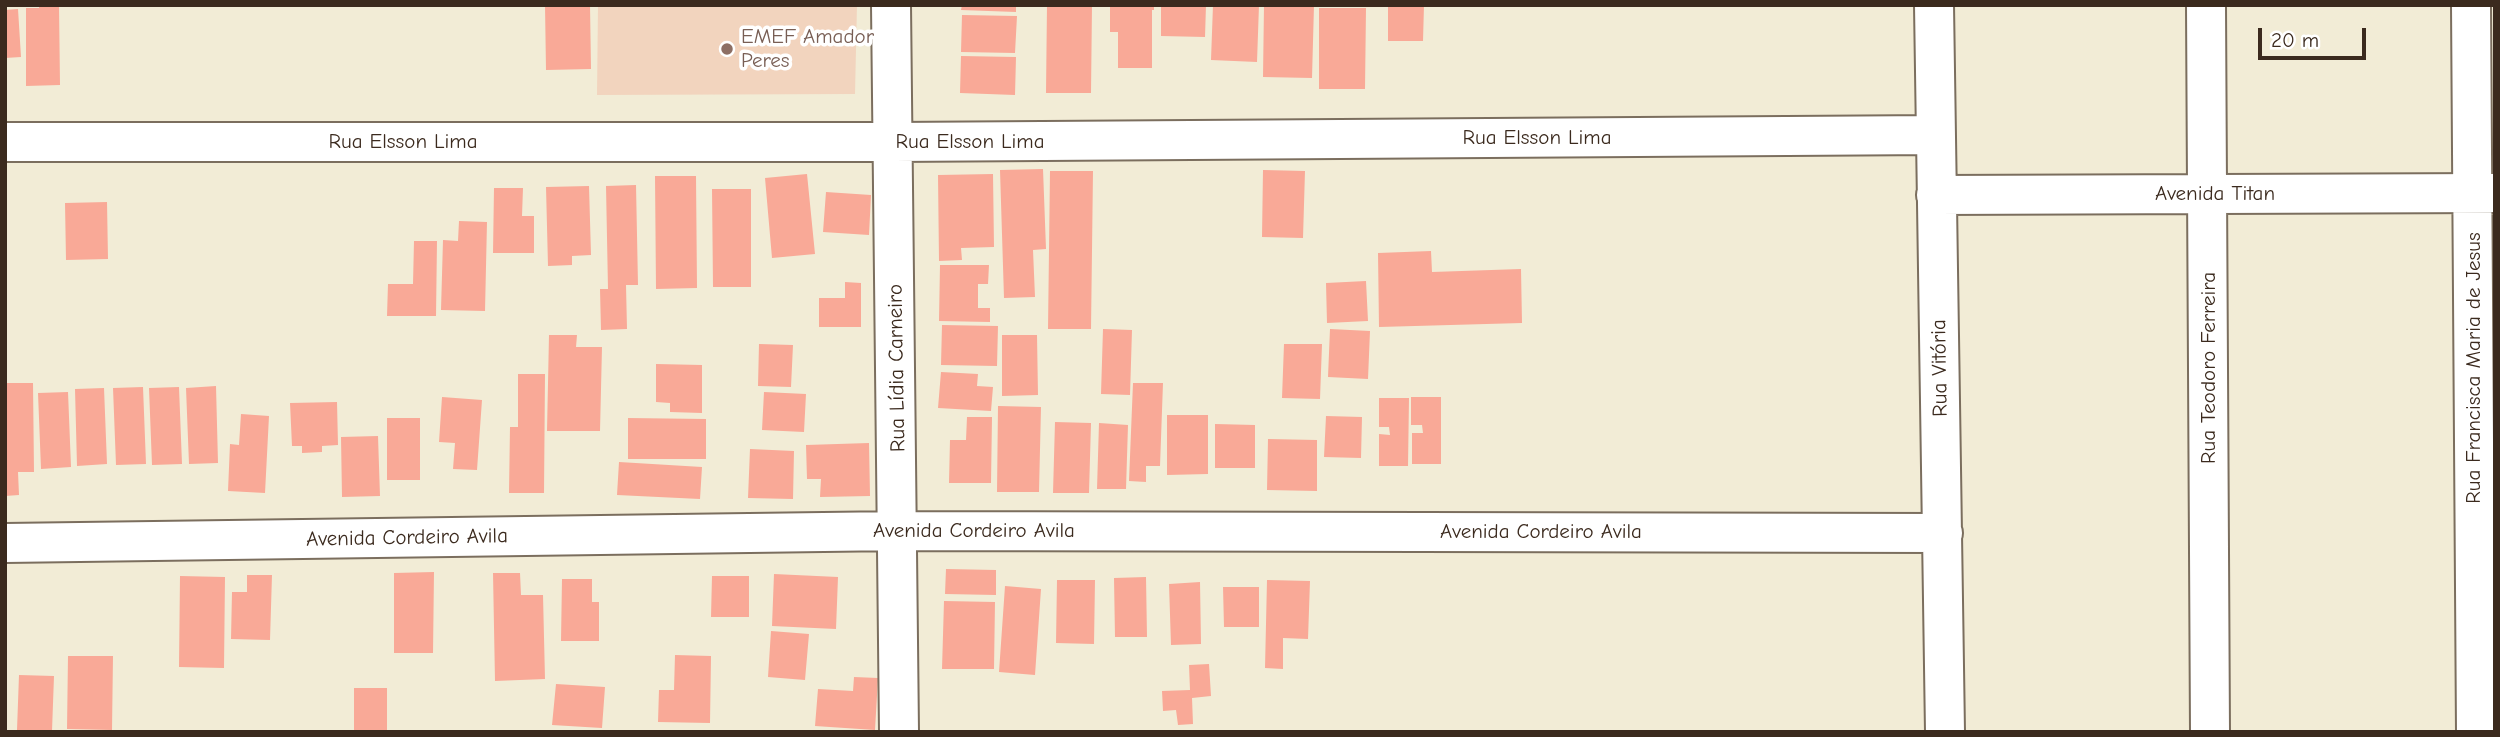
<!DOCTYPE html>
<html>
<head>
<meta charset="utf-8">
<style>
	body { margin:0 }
	#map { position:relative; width:2500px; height:737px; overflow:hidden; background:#f2ecd6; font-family:"Comic Neue",sans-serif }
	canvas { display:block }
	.frame { position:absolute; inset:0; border:7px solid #3b2a1e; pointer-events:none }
	.scale { position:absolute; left:2258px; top:28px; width:108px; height:32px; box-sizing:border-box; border:4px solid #3b2a1e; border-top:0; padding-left:9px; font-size:21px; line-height:24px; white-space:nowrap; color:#3b2a1e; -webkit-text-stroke:5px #fff; paint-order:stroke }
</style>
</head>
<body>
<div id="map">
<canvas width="2500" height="737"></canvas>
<div class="frame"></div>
<div class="scale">20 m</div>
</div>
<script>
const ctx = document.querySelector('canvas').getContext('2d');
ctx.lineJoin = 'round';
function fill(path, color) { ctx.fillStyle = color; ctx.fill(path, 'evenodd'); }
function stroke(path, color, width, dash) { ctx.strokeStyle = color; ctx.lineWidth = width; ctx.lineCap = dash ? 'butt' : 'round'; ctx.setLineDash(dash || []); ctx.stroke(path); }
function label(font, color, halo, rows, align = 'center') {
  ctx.font = font + ' "Comic Neue",sans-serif'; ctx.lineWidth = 7; ctx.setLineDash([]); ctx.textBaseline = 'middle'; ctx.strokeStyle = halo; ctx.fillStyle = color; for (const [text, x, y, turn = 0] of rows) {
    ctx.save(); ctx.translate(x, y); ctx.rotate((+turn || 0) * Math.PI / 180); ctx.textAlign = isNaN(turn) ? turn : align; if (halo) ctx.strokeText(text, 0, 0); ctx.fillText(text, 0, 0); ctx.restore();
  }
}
const built = new Path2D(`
	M598 5H857L855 94 597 95Z`);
const building = new Path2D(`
	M39 5H59L60 85 26 86V8H39Z
	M545 5H590L591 69 546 70Z
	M962 5H1016V12L961 10Z
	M1047 5H1092L1091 93H1046Z
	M1110 5H1154V10H1152V68H1118V32H1110Z
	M1161 5H1206L1205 37 1161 36Z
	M1213 5H1259L1257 62 1211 60Z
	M1264 5H1314L1312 78 1263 77Z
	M1388 5H1424L1423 41H1388Z
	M1319 8H1366L1365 89H1319Z
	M18 9 21 57 5 58V10Z
	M962 15 1017 16 1015 53 961 52Z
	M961 56 1016 57 1015 95 960 93Z
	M1043 169 1046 249 1033 250 1035 297 1004 298 1000 170Z
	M1263 170 1305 171 1303 238 1262 237Z
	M1050 171H1093L1091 329H1048Z
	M807 174 815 254 772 258 765 178Z
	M993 174 994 247 961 248 962 260 939 261 938 175Z
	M655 176H696L697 288 656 289Z
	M636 185 638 285H626L627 329 601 330 600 289H608L606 186Z
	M589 186 591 255 572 256V265L548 266 546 187Z
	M494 188H523L522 216H534V253H493Z
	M712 189H751V287H713Z
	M826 192 871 195 869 235 823 232Z
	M107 202 108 259 66 260 65 203Z
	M459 221 487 222 485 311 441 310 443 240 458 241Z
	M414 241H437L436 316H387L388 284H413Z
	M1431 251 1432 272 1521 269 1522 323 1379 327 1378 253Z
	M940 265H989L988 284H978V308H990V322L939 321Z
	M1366 281 1368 321 1327 323 1326 283Z
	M845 282 861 283V327H819V298H845Z
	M942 325 998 326 997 366 941 365Z
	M1103 329 1132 330 1130 395 1101 394Z
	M1330 329 1370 331 1368 379 1328 377Z
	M549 335H577L576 347H602L600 431H547Z
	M1002 335H1037L1038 395 1002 396Z
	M759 344 793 345 791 387 758 386Z
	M1284 344H1322L1320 399 1282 398Z
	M656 364 702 365V413L670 412V403L656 402Z
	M941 372 978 374 977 386 993 387 991 411 938 408Z
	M518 374H545L544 493H509L510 427H518Z
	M5 383H33L34 472H18L19 495 5 496Z
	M1133 383H1163L1160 466H1146V482L1129 481Z
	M216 386 218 463 189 464 186 388Z
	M143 387 146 464 116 465 113 388Z
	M179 387 182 464 152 465 149 388Z
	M104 388 107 464 77 466 75 389Z
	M68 392 71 467 41 469 38 393Z
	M764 392 806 394 804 432 762 430Z
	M442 397 482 400 477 470 453 469 455 443 439 442Z
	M1411 397H1441V464H1412V433H1423L1422 425H1411Z
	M1379 398H1409L1408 466H1379V434L1390 435 1389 427H1379Z
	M337 402 338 445 322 446V452L302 453V446H292L290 403Z
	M998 406 1041 407 1039 492H997Z
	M241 414 269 416 265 493 228 491 230 444 239 445Z
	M1167 415H1208V474L1167 475Z
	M1326 416 1362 417 1361 458 1324 457Z
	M967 417H992L991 483H949L950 440H966Z
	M387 418H420V480H387Z
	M628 418 706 419V459H628Z
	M1055 422 1091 423 1089 493H1053Z
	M1099 423 1128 425 1126 489H1097Z
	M1215 424 1255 425V468H1215Z
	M378 436 380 496 342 497 341 437Z
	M1268 439 1317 440V491L1267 490Z
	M869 443 870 496 820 497 821 479H807L806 445Z
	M750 449 794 451 793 499 748 498Z
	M619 462 702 467 700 499 617 495Z
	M946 569 996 570V595L945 594Z
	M434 572 433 653H394V573Z
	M493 573H520L521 595H543L545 679 495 681Z
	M774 574 838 577 836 629 772 626Z
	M247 575H272L270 640 231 639 232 592H247Z
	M180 576 225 577 224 668 179 667Z
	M712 576H749V617H711Z
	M1146 577 1147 637H1115L1114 578Z
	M562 579H592V602H599V641H561Z
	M1057 580H1095L1094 644 1056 643Z
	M1267 580 1310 581 1308 639 1283 638V669L1265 668Z
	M1200 582 1201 644 1171 645 1169 584Z
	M1005 586 1041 589 1035 675 999 672Z
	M1223 587H1259V627H1224Z
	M944 601 995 602 994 669H942Z
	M771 631 809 634 805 680 768 677Z
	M675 655 711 656 710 723 658 722 659 690H674Z
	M68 656H113L112 730 67 729Z
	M1209 664 1211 696 1192 698 1193 724 1178 725 1176 710 1163 711 1162 691 1190 690 1189 665Z
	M19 675 54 676 52 731 17 730Z
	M854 677 878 678 875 730 815 726 818 689 853 691Z
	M556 684 605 687 602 728 552 725Z
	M354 688H387V732H354Z`);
const street = new Path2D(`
	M891 5 899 732
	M1934 5 1945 732
	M2206 5 2210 732
	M2471 5 2476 732
	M5 142H894L1935 135
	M1936 195 2495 193
	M5 543 898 531 1943 533`);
const markers = [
	[727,49,7,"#8d6e63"]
];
const educationNames = [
	["EMEF Amador",741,37],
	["Peres",741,61]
];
const streetNames = [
	["Rua Elsson Lima",1537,138],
	["Rua Elsson Lima",403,142],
	["Rua Elsson Lima",970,142],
	["Avenida Titan",2215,194],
	["Rua Lídia Carneiro",897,368,-91],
	["Rua Vitória",1940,368,-91],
	["Rua Teodoro Ferreira",2209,368,-90],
	["Rua Francisca Maria de Jesus",2474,368,-90],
	["Avenida Cordeiro Avila",974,531],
	["Avenida Cordeiro Avila",1541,532],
	["Avenida Cordeiro Avila",407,538,-1]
];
fill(built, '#f2d4be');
fill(building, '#f9a997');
stroke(street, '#7b6e5e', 42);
stroke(street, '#fff', 38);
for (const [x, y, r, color] of markers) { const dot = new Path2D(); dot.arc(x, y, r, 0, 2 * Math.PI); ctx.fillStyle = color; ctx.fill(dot); stroke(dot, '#fff', 2.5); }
label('21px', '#785e54', '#fff', educationNames, 'left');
label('21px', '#3b2a1e', '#fff', streetNames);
</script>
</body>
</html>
